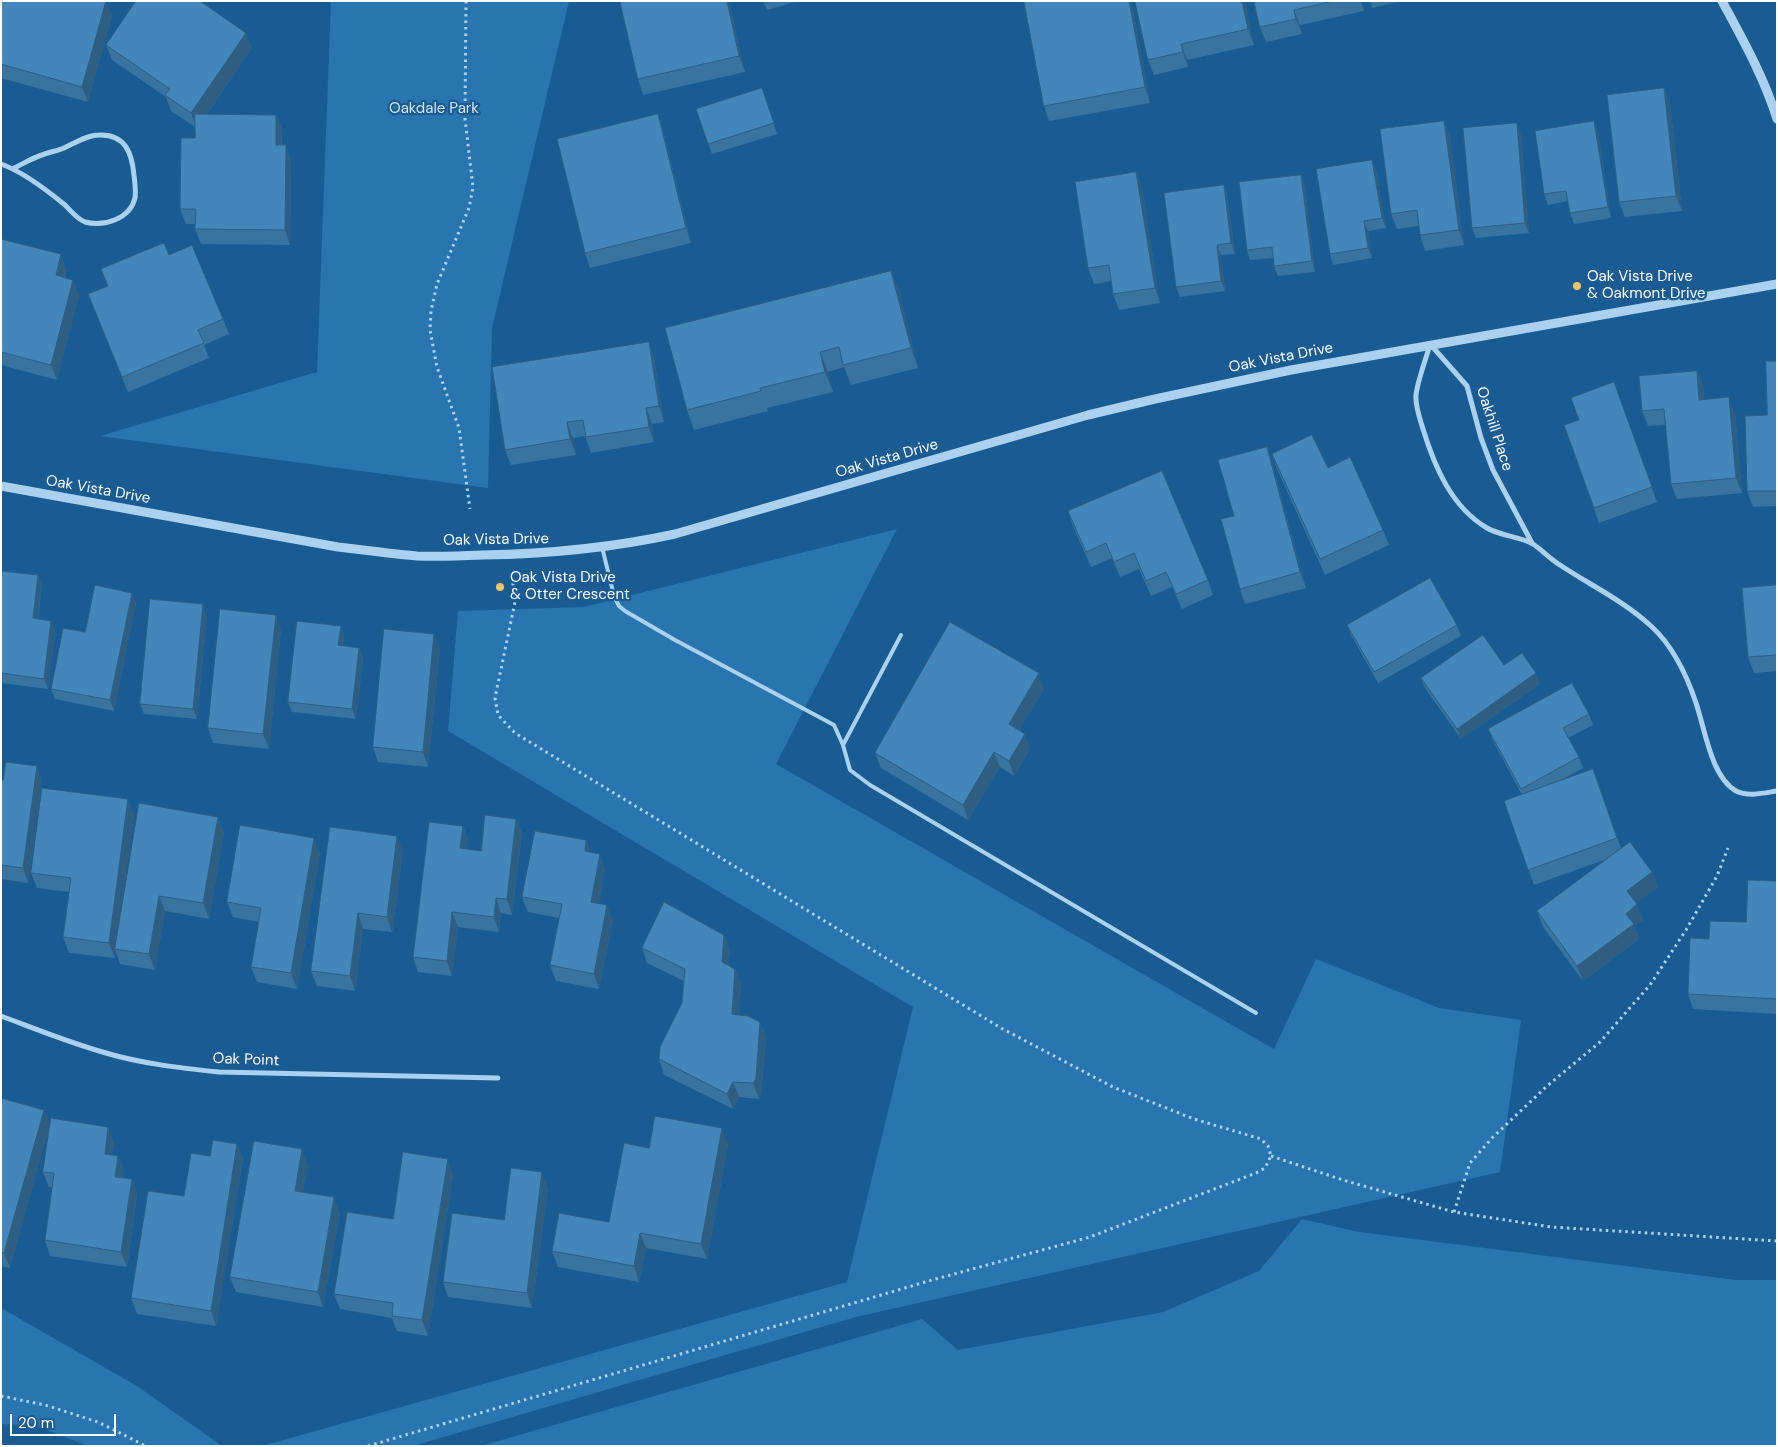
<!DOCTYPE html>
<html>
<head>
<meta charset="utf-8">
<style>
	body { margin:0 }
	#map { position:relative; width:1778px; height:1447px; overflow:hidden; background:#195c93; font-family:"DM Sans",sans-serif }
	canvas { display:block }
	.frame { position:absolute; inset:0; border:2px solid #fff; pointer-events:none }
	.scale { position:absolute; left:10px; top:1414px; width:106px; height:22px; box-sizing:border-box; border:2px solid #fff; border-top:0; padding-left:6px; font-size:15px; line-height:18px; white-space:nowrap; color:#fff; -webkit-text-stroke:4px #195c93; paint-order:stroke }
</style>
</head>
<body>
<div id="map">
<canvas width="1778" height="1447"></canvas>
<div class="frame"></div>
<div class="scale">20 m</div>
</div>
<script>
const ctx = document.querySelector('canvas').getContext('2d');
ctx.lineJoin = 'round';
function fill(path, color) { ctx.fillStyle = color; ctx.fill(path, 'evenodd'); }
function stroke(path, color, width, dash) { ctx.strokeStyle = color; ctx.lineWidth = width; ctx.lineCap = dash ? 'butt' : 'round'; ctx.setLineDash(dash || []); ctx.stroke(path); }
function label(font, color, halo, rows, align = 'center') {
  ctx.font = font + ' "DM Sans",sans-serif'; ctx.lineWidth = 4.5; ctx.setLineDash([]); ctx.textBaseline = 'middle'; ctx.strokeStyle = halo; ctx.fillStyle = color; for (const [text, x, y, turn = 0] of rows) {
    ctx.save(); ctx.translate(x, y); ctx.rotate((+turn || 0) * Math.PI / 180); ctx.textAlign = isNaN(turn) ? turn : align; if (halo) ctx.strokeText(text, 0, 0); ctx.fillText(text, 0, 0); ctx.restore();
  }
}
const green = new Path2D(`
	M331 1H569L492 328 488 488 100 436 317 372Z
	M897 529 776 764 1274 1049 1316 959 1439 1008 1521 1020 1500 1172 856 1317 413 1446H262L847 1282 913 1007 448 731 458 611 584 607Z
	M1302 1219 1359 1232 1736 1280H1777V1446H481L922 1319 958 1350 1163 1312 1259 1271Z
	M1 1308 137 1386 222 1446H88L36 1426 1 1424Z`);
const path = new Path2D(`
	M466 1 465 119 473 187 469 208 437 284 431 311 430 330 437 367 459 428 470 509
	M1271 1156 1343 1180 1454 1212 1551 1227 1777 1241
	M1454 1212 1470 1163 1492 1138 1547 1086 1600 1042 1650 985 1686 930 1717 876 1728 848
	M1 1396 45 1405 98 1422 146 1446
	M368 1446 932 1280 1090 1237 1256 1173 1265 1168 1271 1156 1268 1146 1261 1139 1194 1119 1113 1087 1001 1028 515 733 498 715 495 698 515 602 512 576`);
const service = new Path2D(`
	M602 547 614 596 619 606 625 611 675 640 834 725 843 745 850 770 870 785 1256 1013
	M843 745 901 635`);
const minor = new Path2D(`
	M1 164C21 171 48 191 65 205 71 211 77 219 85 222 104 227 130 219 135 198 136 191 135 183 134 175 132 154 126 134 99 135 87 135 75 143 64 148 57 151 49 152 42 155 32 158 23 164 14 168
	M1430 344 1467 386 1481 438 1493 470 1532 543
	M1430 345C1426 358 1417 383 1416 395 1415 406 1420 419 1423 429 1434 465 1451 507 1487 528 1500 536 1519 536 1533 544 1542 550 1550 559 1560 565 1590 585 1624 601 1651 626 1672 645 1687 676 1696 703 1705 729 1711 777 1736 791 1748 797 1764 793 1777 791
	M1 1016C36 1029 70 1043 106 1053 143 1064 181 1068 219 1072L498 1078`);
const tertiary = new Path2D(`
	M1722 1C1743 40 1764 77 1777 119
	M1 486 338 547C364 550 391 554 417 556 439 557 461 556 482 555 548 554 611 548 675 534L1088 415 1155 399 1291 370 1777 284`);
const wall = new Path2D(`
	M1 1H106L112 16 88 102 1 78Z
	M620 1H729L745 72 643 95 638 79Z
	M763 1H798L767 10Z
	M1024 1H1130L1133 10 1150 103 1049 121 1044 106Z
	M1135 1H1245L1254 45 1187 60 1188 67 1154 75 1148 60Z
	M1254 1H1361L1364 11 1300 25 1302 34 1266 42 1260 27Z
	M1370 1H1403L1372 8Z
	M106 45 252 48 207 114 276 115 282 130V145H286L291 161 290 245 201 244 195 229V224H186L180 209 195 138V127L171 111 166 97 112 60Z
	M762 88 777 134 712 154 708 144Z
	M1664 88 1670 104 1682 211 1625 217 1619 202Z
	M658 114 663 130 691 243 590 268 585 253Z
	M1444 121 1450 136 1464 245 1425 251 1420 235 1419 226 1397 229 1391 214Z
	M1598 132 1611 218 1574 224 1570 213 1568 201 1548 205 1544 194Z
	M1521 134 1529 233 1476 238 1472 228Z
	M1372 160 1376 170 1386 228 1368 231 1372 258 1333 265 1330 254Z
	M1136 172 1142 187 1160 303 1119 310 1113 294 1111 281 1094 284 1088 268Z
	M1301 175 1305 185 1315 272 1278 276 1274 266 1273 258 1250 260 1247 250Z
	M1224 185 1227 195 1235 254 1221 255 1225 291 1180 297 1176 287Z
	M1 239 66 269 65 277 79 295 57 380 1 365Z
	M169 255 223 319 229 334 204 345 209 358 128 392 88 294 107 286Z
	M899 290 918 368 851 385 844 367 828 372 833 392 767 408 768 411 694 430 687 410Z
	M649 342 654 358 664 422 652 424 654 442 591 453 585 436 573 438 576 455 511 465 505 450Z
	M1777 361V506L1753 507 1747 491 1767 415Z
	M1697 371 1703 386 1704 400 1735 413 1742 493 1677 499 1671 484 1666 425 1648 426 1642 411Z
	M1614 382 1657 502 1599 523 1564 425 1579 420Z
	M1267 447 1272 462 1306 588 1245 604 1240 589 1234 516Z
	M1272 454 1328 468 1383 530 1389 545 1325 575 1277 469Z
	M1068 511 1208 580 1213 595 1182 609 1172 587 1151 596 1139 569 1120 577 1112 558 1091 567 1073 526Z
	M1 571 38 575 42 585 38 619 51 621 55 631 48 689 1 683Z
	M1777 585V671L1754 673 1748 657Z
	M132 593 136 603 114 711 55 699 51 689Z
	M207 615 197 719 144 714 140 704Z
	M1347 625H1457L1461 636 1378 683 1351 635Z
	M341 626 344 636 343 646 359 648 363 658 356 719 292 712 288 702Z
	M281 630 269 749 213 743 208 728Z
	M440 649 428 767 378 762 373 747Z
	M1504 665 1540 684 1461 739 1425 688 1421 678Z
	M1044 689 1019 730 1030 749 1014 776 1000 767 968 820 881 768 875 753Z
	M1589 714 1593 725 1568 738 1579 757 1583 768 1556 783 1593 769 1621 848 1652 872 1658 887 1636 903 1643 920 1634 926 1639 939 1583 981 1543 927 1537 911 1607 859 1534 885 1504 801 1522 795 1492 739 1488 729Z
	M37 766 42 782 28 883 1 879V780H3Z
	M134 815 121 909 218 817 224 832 209 919 165 911 155 970 120 964 116 952 115 958 69 953 63 937 69 892 37 888 31 873Z
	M516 819 522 834 512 915 501 913 499 932 458 927 452 976 418 972 413 957 463 826 468 841 467 849 481 851Z
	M314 838 320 853 297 989 257 982 251 967 259 922 233 917 227 902Z
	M586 840 591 852 605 869 599 904 613 920 599 989 556 981 550 965 559 918 528 912 522 897Z
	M403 851 392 932 363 929 355 991 317 986 311 971Z
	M1777 881V1014L1693 1009 1688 994 1746 922Z
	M724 935 730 950 728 966 735 969 741 984 739 1015 760 1022 766 1037 761 1094 759 1099 739 1097 733 1109 664 1075 659 1059 682 1003 684 981 647 963 642 948Z
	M1 1098 44 1110 50 1125 114 1142 112 1155 118 1156 124 1171 123 1178 132 1179 137 1194 127 1267 50 1256 45 1240 52 1187H49L43 1172 49 1127 10 1268 1 1266Z
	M237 1144 243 1159 216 1326 137 1314 131 1298 184 1196 210 1156Z
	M728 1144 707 1259 646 1248 639 1282 558 1267 552 1251 609 1222 649 1148Z
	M308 1165 303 1192 340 1213 323 1307 236 1292 230 1277Z
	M453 1175 428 1336 397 1331 392 1318 340 1309 334 1294 393 1219Z
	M548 1188 532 1308 448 1297 443 1282 504 1220Z`);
const shadedWall = new Path2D(`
	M106 1 112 16 88 102 82 87Z
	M727 1H729L745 72 739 56Z
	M1129 1H1130L1133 10 1150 103 1145 87Z
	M1242 1H1245L1254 45 1248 29Z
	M1294 10 1300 25 1302 34 1296 19Z
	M246 33 252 48 197 128 191 113Z
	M1181 44 1187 60 1188 67 1183 52Z
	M1664 88 1670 104 1682 211 1676 196Z
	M658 114 663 130 691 243 686 228Z
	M276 115 282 130 281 160 276 145Z
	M1444 121 1450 136 1464 245 1459 230Z
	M1594 121 1598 132 1611 218 1608 207Z
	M1517 123 1521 134 1529 233 1525 223Z
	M286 145 291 161 290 245 285 230Z
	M1372 160 1376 170 1386 228 1382 218Z
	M1136 172 1142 187 1160 303 1155 288Z
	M1301 175 1305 185 1315 272 1312 261Z
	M1224 185 1227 195 1235 254 1231 243Z
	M1364 221 1368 231 1372 258 1368 248Z
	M1217 245 1221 255 1225 291 1221 281Z
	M61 254 66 269 61 290 56 275Z
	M891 271 899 290 918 368 911 348Z
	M73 280 79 295 57 380 51 365Z
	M649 342 654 358 664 422 659 406Z
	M820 352 828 372 833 392 825 372Z
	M1697 371 1703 386 1705 415 1699 400Z
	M1729 397 1735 413 1742 493 1736 478Z
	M646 408 652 424 654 442 649 427Z
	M567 422 573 438 576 455 570 439Z
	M1267 447 1272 462 1306 588 1300 572Z
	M38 575 42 585 36 629 33 618Z
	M132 593 136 603 114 711 110 700Z
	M203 604 207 615 197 719 193 709Z
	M276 615 281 630 269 749 263 734Z
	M51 621 55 631 48 689 44 679Z
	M341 626 344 636 342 656 338 645Z
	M434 634 440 649 428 767 423 752Z
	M359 648 363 658 356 719 352 709Z
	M1039 673 1044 689 1014 739 1009 724Z
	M1536 673 1540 684 1461 739 1457 729Z
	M1025 734 1030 749 1014 776 1009 761Z
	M994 752 1000 767 968 820 963 805Z
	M37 766 42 782 28 883 23 868Z
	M128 799 134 815 116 949H115L116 952 115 958 109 943Z
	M218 817 224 832 209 919 203 903Z
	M516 819 522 834 512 915 507 899Z
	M463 826 468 841 465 864 460 848Z
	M397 836 403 851 392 932 387 917Z
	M314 838 320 853 297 989 291 973Z
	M586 840 592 856 585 851Z
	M600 854 605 869 597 917 591 902Z
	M1652 872 1658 887 1633 906 1627 891Z
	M159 896 165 911 155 970 149 954Z
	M496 898 501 913 499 932 494 917Z
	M1637 904 1643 920 1634 926 1639 939 1583 981 1577 966 1626 914Z
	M607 905 613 920 599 989 594 974Z
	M452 912 458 927 452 976 447 961Z
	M358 913 363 929 355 991 350 976Z
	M724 935 730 950 727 978 722 962Z
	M735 969 741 984 738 1030 732 1014Z
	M760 1022 766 1037 761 1094 759 1099 753 1083Z
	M733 1082 739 1097 733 1109 727 1094Z
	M44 1110 50 1125 10 1268 4 1253Z
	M108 1127 114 1142 110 1169 105 1154Z
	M722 1128 728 1144 707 1259 701 1244Z
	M237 1144 243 1159 216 1326 211 1311Z
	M302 1149 308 1165 301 1206 295 1191Z
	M118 1156 124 1171 121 1192 115 1177Z
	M448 1159 453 1175 428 1336 422 1320Z
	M542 1172 548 1188 532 1308 527 1293Z
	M132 1179 137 1194 127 1267 121 1252Z
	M334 1197 340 1213 323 1307 318 1292Z
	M640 1233 646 1248 639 1282 634 1266Z`);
const building = new Path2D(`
	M1 1H106L82 87 1 64Z
	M136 1H200L246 33 191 113 165 95 170 89 106 45Z
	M620 1H727L739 56 638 79Z
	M1024 1H1129L1145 87 1044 106Z
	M1135 1H1242L1248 29 1181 44 1183 52 1148 60Z
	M1254 1H1333L1294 10 1296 19 1260 27Z
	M762 88 774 123 708 144 696 109Z
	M1664 88 1676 196 1619 202 1607 95Z
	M195 114 276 115V145H286L285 230 195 229 196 209H180L181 138H195Z
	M658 114 686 228 585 253 557 139Z
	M1444 121 1459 230 1420 235 1417 210 1391 214 1380 129Z
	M1594 121 1608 207 1570 213 1566 191 1544 194 1535 131Z
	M1517 123 1525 223 1472 228 1463 128Z
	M1372 160 1382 218 1364 221 1368 248 1330 254 1316 169Z
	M1136 172 1155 288 1113 294 1109 265 1088 268 1075 182Z
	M1301 175 1312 261 1274 266 1272 247 1247 250 1239 182Z
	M1224 185 1231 243 1217 245 1221 281 1176 287 1164 193Z
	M1 239 61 254 56 275 73 280 51 365 1 352Z
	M164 243 169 255 192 245 223 319 198 330 204 343 122 377 88 294 108 286 101 269Z
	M891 271 911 348 843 365 839 347 820 352 825 372 760 388 761 391 687 410 665 328Z
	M649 342 659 406 646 408 649 427 586 437 583 420 567 422 570 439 505 450 492 367Z
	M1766 361H1777V491H1747L1745 416 1767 415Z
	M1697 371 1699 400 1729 397 1736 478 1671 484 1664 409 1642 411 1639 376Z
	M1614 382 1652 487 1594 508 1564 425 1579 420 1571 398Z
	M1312 435 1328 468 1350 457 1383 530 1320 559 1272 454Z
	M1267 447 1300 572 1240 589 1221 519 1234 516 1218 460Z
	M1162 471 1208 580 1176 594 1166 572 1146 581 1134 553 1114 562 1106 543 1086 552 1068 511Z
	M1 571 38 575 33 618 51 621 44 679 1 673Z
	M1430 578 1457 625 1374 672 1347 625Z
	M95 585 132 593 110 700 51 689 63 628 85 632Z
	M1777 585V655L1748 657 1742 588Z
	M150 599 203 604 193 709 140 704Z
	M220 609 276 615 263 734 208 728Z
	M297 621 341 626 338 645 359 648 352 709 288 702Z
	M950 622 1039 673 1009 724 1025 734 1009 761 994 752 963 805 875 753Z
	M384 629 434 634 423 752 373 747Z
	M1483 635 1504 665 1522 653 1536 673 1457 729 1421 678Z
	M1572 683 1589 714 1563 728 1579 757 1521 789 1488 729Z
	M6 762 37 766 23 868 1 865V780H3Z
	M1593 769 1617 838 1528 870 1504 801Z
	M42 788 128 799 109 943 63 937 71 878 31 873Z
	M139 803 218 817 203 903 159 896 149 954 115 949Z
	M485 815 516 819 507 899 496 898 494 917 452 912 447 961 413 957 429 822 463 826 460 848 481 851Z
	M240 825 314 838 291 973 251 967 261 908 227 902Z
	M330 827 397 836 387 917 358 913 350 976 311 971Z
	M535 831 586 840 585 851 600 854 591 902 607 905 594 974 550 965 562 904 522 897Z
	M1630 842 1652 872 1627 891 1637 904 1626 914 1634 924 1577 966 1537 911Z
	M1748 880 1777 881V999L1688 994 1690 938 1709 939 1710 921 1746 922Z
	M664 902 724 935 722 962 735 969 732 1014 748 1016 760 1022 756 1079 753 1083 733 1082 727 1094 659 1059 660 1047 682 1003 685 969 642 948Z
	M1 1098 44 1110 4 1253 1 1252Z
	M655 1116 722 1128 701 1244 640 1233 634 1266 552 1251 559 1213 609 1222 624 1143 649 1148Z
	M51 1118 108 1127 105 1154 118 1156 115 1177 132 1179 121 1252 45 1240 54 1173 43 1172Z
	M213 1140 237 1144 211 1311 131 1298 148 1191 184 1196 191 1153 210 1156Z
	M254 1141 302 1149 295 1191 334 1197 318 1292 230 1277Z
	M403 1152 448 1159 422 1320 392 1316 393 1303 334 1294 347 1212 393 1219Z
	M511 1168 542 1172 527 1293 443 1282 452 1213 504 1220Z`);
const markers = [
	[1577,286,5,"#ffc268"],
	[500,587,5,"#ffc268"]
];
const parkNames = [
	["Oakdale Park",434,109]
];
const poiNames = [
	["Oak Vista Drive",1587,277],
	["& Oakmont Drive",1587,294],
	["Oak Vista Drive",510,578],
	["& Otter Crescent",510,595]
];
const streetNames = [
	["Oak Vista Drive",1281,358,-11],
	["Oakhill Place",1494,429,72],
	["Oak Vista Drive",887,459,-16],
	["Oak Vista Drive",98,490,10],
	["Oak Vista Drive",496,540,-1],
	["Oak Point",246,1060,2]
];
fill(green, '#2975af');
stroke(path, '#aad1f0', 3, [2.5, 4]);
stroke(service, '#aad1f0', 4);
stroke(minor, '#aad1f0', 5);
stroke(tertiary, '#aad1f0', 9);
fill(wall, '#3973a0');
fill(shadedWall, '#2e5e82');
fill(building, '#4286ba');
stroke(building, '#2e5e82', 1);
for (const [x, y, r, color] of markers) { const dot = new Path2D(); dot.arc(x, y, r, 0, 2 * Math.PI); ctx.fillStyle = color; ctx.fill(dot); stroke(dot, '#195c93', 2); }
label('15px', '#d0e8fb', '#195c93', parkNames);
label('15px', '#fff', '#195c93', poiNames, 'left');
label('15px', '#fff', '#195c93', streetNames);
</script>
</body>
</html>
